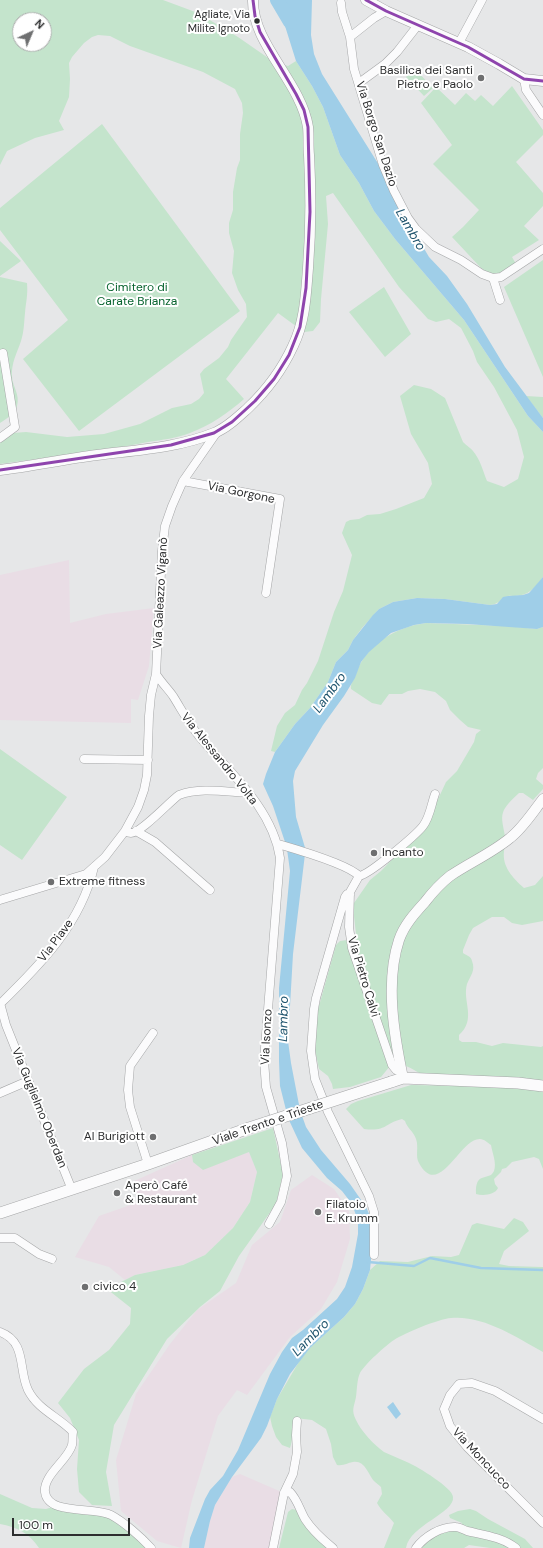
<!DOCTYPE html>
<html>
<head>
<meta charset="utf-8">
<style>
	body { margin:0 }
	#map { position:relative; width:543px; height:1548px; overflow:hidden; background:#e6e7e8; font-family:"DM Sans",sans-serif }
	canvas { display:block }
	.north { position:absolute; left:12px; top:12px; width:40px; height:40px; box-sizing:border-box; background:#fff; border:1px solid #ababac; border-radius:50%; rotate:44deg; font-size:11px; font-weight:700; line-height:16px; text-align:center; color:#2d2e2f }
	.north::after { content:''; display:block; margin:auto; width:14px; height:18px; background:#6e6f70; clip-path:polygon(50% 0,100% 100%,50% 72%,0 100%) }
	.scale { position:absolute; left:12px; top:1518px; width:118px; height:18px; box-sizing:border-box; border:2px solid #2d2e2f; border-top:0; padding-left:5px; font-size:12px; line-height:14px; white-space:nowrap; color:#2d2e2f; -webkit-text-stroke:3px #fff; paint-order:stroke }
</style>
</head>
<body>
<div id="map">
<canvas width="543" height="1548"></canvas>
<div class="north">N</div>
<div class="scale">100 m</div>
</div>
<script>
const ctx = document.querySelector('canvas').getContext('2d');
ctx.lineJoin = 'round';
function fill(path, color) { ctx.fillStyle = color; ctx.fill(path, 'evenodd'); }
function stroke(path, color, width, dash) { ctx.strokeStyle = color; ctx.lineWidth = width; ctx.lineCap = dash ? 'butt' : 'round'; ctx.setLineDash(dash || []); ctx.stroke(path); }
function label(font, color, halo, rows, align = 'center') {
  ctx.font = font + ' "DM Sans",sans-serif'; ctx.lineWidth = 4; ctx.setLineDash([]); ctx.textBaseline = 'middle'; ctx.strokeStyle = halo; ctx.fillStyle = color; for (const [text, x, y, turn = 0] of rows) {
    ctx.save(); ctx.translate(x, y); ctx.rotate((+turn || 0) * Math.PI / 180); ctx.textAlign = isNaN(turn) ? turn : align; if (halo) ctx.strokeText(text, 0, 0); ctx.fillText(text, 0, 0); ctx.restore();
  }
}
const industrial = new Path2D(`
	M69 560 70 623 106 614 154 608 149 666 138 700 131 699V723L0 720V575Z
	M249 1152 257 1172 250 1202 233 1228 205 1255 183 1265 135 1275 125 1280 109 1267 75 1257 99 1216 139 1202 132 1182 192 1155 193 1162 228 1159Z
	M312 1175 334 1189 349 1211 350 1239 337 1282 321 1309 290 1337 247 1395 237 1390 218 1416 192 1500 181 1548 157 1541 121 1511 116 1460 136 1394 170 1344 197 1310 236 1283 252 1245 280 1222 291 1190Z
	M240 1474 284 1493 273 1548H204L210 1521 215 1505 232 1477Z`);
const green = new Path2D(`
	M0 0H163L198 13 238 37 274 62 288 66 296 61 312 86 323 107 340 155 359 183 374 211 395 239 464 320 528 416 543 432V577C536 587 528 596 515 596 512 596 509 595 506 597 499 601 498 604 490 605L445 599 417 598 393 602 379 609 362 628 353 640 348 650 336 662 328 682 310 708 295 724 275 752 271 751 277 726 285 713 295 705 302 690 307 683 318 661 334 612 343 591 352 555 342 533 346 522 350 520 359 519 367 515 380 514 396 509 424 498 432 484 428 463 411 434 400 396 414 385 431 389 445 398 463 442C467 446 471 448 473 451 480 459 483 471 487 481L504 487 518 479 524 457 517 430 494 387 477 362 473 351 461 328 449 319 436 322 428 319 399 287 333 193 326 196 328 224 321 299 320 322 313 331 304 332 278 313 226 379 244 399C228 413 211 425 190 433 177 438 162 440 148 442 100 452 49 457 0 464V443L13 433 26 432 67 437 104 434 140 424 172 408 191 404 199 399 204 393 200 374 204 369 219 358 228 347 231 340 247 317 246 304 238 290 232 273 234 251 229 233V223L233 210V192L237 168 240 160V134L243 113 242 103 235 89 203 72 130 46 110 36 98 35 92 37 84 43 72 57 69 63 70 79 69 97 59 121 64 130 35 138 7 151 0 165ZM20 20H44V44H20Z
	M415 69 433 88 424 96 406 77Z
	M512 86 543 130V135L516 162 543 193V206L524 226 539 240 512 257 516 264 498 274 492 275 481 268 452 237 463 227 479 210 433 164 452 145 421 103 436 87 455 105 466 93 475 101 481 95 493 106Z
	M102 124 240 311 79 431 23 359 68 320 0 230V208Z
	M0 241 21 261 0 276Z
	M543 260V377L504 287Z
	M0 277 27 283C28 296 26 301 25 313 24 323 24 332 21 341 17 353 11 363 12 377 13 388 20 394 17 406 15 414 6 419 0 423Z
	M384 287 411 334 385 357 349 312Z
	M526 396 543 397V418Z
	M426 623 507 626 537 629 543 627V768L538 773 536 779 543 785V789L533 800 523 793H519C496 814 502 815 506 842 507 845 504 848 504 851 502 867 513 878 524 888L535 885 543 876V921L522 925 512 923 504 917H492L473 928 469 935 463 950V953C467 956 471 956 472 961 476 971 470 976 467 984 462 1001 477 1019 459 1035V1040L462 1042H476L492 1046 503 1043 541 1047 543 1046V1082L421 1074C408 1067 406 1063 390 1066L381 1077 350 1087 333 1089 332 1084 328 1076 319 1069 315 1050 317 1013 336 945 340 941 347 940 356 934 354 916V903L370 880 381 871 407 844 433 810 446 782 457 771 474 742 476 734 481 730 468 727 460 720 450 710 446 701 435 692 420 689 408 691 402 694H389L381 705 372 703 351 689C350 683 354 680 356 674 366 644 396 627 426 623Z
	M0 749 67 797 22 860 0 845Z
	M411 1085 520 1087 543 1092V1169L539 1159 534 1157 512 1162 506 1168 502 1169 501 1172 494 1179 495 1184 498 1188C495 1195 483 1196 476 1194 475 1170 489 1182 494 1171 497 1163 492 1152 491 1145 488 1143 484 1139 480 1139 460 1138 439 1200 419 1163 415 1157 419 1147 416 1139 414 1132 407 1128 405 1121L402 1119C385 1123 386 1132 364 1129L346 1109 351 1104 358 1101Z
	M273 1128 283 1174 276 1204 239 1256 220 1291 200 1307 167 1339 114 1425 106 1472 112 1506 92 1505 79 1492 77 1469 79 1440 70 1418 58 1403 84 1369 109 1350 130 1324 131 1308 107 1289 135 1275 183 1265 205 1255 233 1228 250 1202 257 1172 249 1152 203 1170 193 1162 192 1155Z
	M514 1218 523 1222 529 1231 504 1251 499 1264 509 1266 543 1267V1352C516 1337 483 1315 451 1318 438 1319 405 1333 394 1340 386 1345 364 1365 360 1373 357 1379 357 1390 356 1397 354 1407 351 1410 356 1420 361 1431 374 1445 384 1452 392 1456 401 1459 409 1463 418 1467 453 1488 453 1497 455 1513 410 1525 406 1548H384L394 1523C389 1516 381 1511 377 1503L382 1494 381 1487C379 1485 376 1483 374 1481 368 1474 365 1460 353 1462 347 1463 344 1466 337 1465L333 1457 331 1444 326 1429 312 1420 295 1418C290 1427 294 1438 290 1448L282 1445 276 1437 272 1426 270 1417 277 1399 300 1360 310 1348 344 1317 355 1304 363 1289 370 1270 380 1261 408 1262 432 1256 451 1257 459 1255 472 1225 477 1223 504 1229Z
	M0 1494 32 1508 46 1509 56 1506 110 1514 151 1548H39C29 1533 17 1527 0 1524Z
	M292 1509 301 1511 333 1548H279L288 1512Z
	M470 1509 476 1511 488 1519 525 1539 533 1548H490L469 1545 464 1548H416L421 1541 461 1527 462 1523 450 1518 449 1515 458 1511Z`);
const water = new Path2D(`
	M281 0H312L311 35 314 54 322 74 379 165 388 184 413 230 429 257 447 276 467 304 505 367 543 418V432L528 416 464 320 395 239 374 211 359 183 340 155 323 107 312 86 296 61 280 10Z
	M543 577V627L537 629 467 624 426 623 414 625 391 633 369 652 361 662 355 678 344 696 323 725 295 771 293 781 296 817 306 851 286 845 273 806 263 784 266 774 275 752 295 724 310 708 328 682 336 662 348 650 353 640 373 615 379 609 393 602 417 598 445 599 490 605 497 604 503 597 508 596 523 595 529 593Z
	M287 849 305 854 293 954 288 1041 291 1063 300 1110 306 1127 321 1150 350 1184 366 1207 370 1216 371 1233 372 1249 370 1270 363 1289 355 1304 344 1317 310 1348 290 1374 277 1399 267 1426 261 1438 232 1477 215 1505 210 1521 204 1548H189L190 1538 205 1499 210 1490 223 1476 238 1450 270 1374 282 1352 292 1338 303 1330 337 1299 345 1287 352 1267 358 1234V1221L352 1204 342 1191 327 1178 302 1148 288 1118 280 1086 279 1061V988L290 871Z
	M393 1402 401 1414 396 1419 387 1407Z`);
const stream = new Path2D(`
	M368 1262 414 1266 430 1258 481 1268 543 1270`);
const river = new Path2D(`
	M277 0 290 22`);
const minor = new Path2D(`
	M341 3 342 12 350 37 354 69 383 165 394 191 408 218 416 229 435 247 461 260 482 274 493 278 501 277 543 249
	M350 37 374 18 386 11
	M459 43 482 0
	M524 79 526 90 543 115
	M359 83 385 64 397 52 418 25
	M493 278 500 300
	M0 438 15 427 3 353
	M183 481 280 499 266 593
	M156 674 162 551 165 526 172 506 183 481 217 432
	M84 759 148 760
	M125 831C127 832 128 833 131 833 141 833 169 802 179 795 200 787 226 792 249 793
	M136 831 155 842 210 890
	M278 844C295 849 348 864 359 876
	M359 876 350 892 349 927 352 948 392 1065 396 1070 401 1072
	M359 876C369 875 416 835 423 826 430 817 431 805 435 794
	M350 895 347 894 345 897 316 998 314 1009 311 1051 315 1079 328 1112 369 1196 374 1212V1255
	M0 900 86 874 105 857 125 831 138 807 144 790 147 775 149 716 151 695 156 674C161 682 168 689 173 696 183 712 191 728 204 742 234 776 273 811 280 858L264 1060 266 1087 282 1143 287 1176 281 1202 269 1224
	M0 1003 6 1025 72 1190
	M0 1004C40 965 81 924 94 867
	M0 1093 28 1081
	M148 1164 130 1107 128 1090 130 1066 153 1033
	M0 1238H15L39 1254 52 1259
	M0 1332C27 1342 18 1369 28 1390 38 1410 59 1417 73 1432 72 1436 73 1441 72 1445 68 1460 43 1475 45 1492 48 1516 94 1506 111 1515 124 1522 141 1537 151 1548
	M543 1419 495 1391 472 1383 459 1384 450 1395 444 1409 450 1426 467 1447 543 1523
	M284 1493 290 1492C297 1499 300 1510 305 1519 312 1530 323 1540 333 1548
	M273 1548 284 1493 293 1474 297 1452 296 1435 297 1421
	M416 1548C424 1537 441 1526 456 1527 459 1527 464 1530 467 1531 484 1535 502 1537 516 1548`);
const tertiary = new Path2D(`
	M366 0 386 11 468 47 499 64 524 79 543 81
	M0 470C32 466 65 459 97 455 136 450 177 448 214 433 227 428 238 417 248 408 267 390 282 370 293 346 305 322 306 294 308 268 311 230 311 193 309 155 308 146 309 136 308 127 301 82 252 44 253 0
	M403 1078C394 1035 385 982 399 940 404 925 415 913 425 902 432 893 441 883 450 876 469 863 492 853 510 838 523 828 533 812 543 799`);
const secondary = new Path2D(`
	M391 1082 403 1078 518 1083 543 1086
	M0 1213 148 1164 249 1128`);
const secondaryBridge = new Path2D(`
	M249 1128 391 1082`);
const bus1 = new Path2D(`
	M366 0 386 11 468 47 524 79 543 81
	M0 470 171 445 214 433 232 422 255 401 274 379 289 355 300 327 306 288 310 212 308 127 304 110 296 94 260 32 255 16 253 0`);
const markers = [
	[257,21,3.5,"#2d2e2f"],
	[481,78,4,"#6e6f70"],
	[374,853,4,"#6e6f70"],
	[51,882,4,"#6e6f70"],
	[153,1137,4,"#6e6f70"],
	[117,1193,4,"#6e6f70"],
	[318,1212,4,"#6e6f70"],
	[85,1287,4,"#6e6f70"]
];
const busNames = [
	["Agliate, Via",250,15],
	["Milite Ignoto",250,29]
];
const poiNames = [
	["Basilica dei Santi",473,71,"right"],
	["Pietro e Paolo",473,85,"right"],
	["Incanto",382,853],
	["Extreme fitness",59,882],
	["Al Burigiott",145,1137,"right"],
	["Aperò Café",125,1186],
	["& Restaurant",125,1200],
	["Filatoio",326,1205],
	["E. Krumm",326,1219],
	["civico 4",93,1287]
];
const streetNames = [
	["Via Borgo San Dazio",376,134,72],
	["Via Gorgone",241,493,12],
	["Via Galeazzo Viganò",161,593,-87],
	["Via Alessandro Volta",219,759,51],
	["Via Piave",56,941,-53],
	["Via Pietro Calvi",363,977,73],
	["Via Isonzo",267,1037,-87],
	["Via Guglielmo Oberdan",39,1108,68],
	["Viale Trento e Trieste",268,1123,-19],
	["Via Moncucco",481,1459,47]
];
const parkNames = [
	["Cimitero di",137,288],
	["Carate Brianza",137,302]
];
const waterNames = [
	["Lambro",410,230,60],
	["Lambro",330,693,-54],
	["Lambro",284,1019,-89],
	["Lambro",311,1338,-45]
];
fill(industrial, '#e9dde5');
fill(green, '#c4e4cc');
fill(water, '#9fcee8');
stroke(stream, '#9fcee8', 2.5);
stroke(river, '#9fcee8', 14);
stroke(minor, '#a5a6a7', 9);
stroke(tertiary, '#a5a6a7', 11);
stroke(secondary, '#a5a6a7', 12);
stroke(minor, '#fbfbfc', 8);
stroke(tertiary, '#fbfbfc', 10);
stroke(secondary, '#fbfbfc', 11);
stroke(secondaryBridge, '#a5a6a7', 12, []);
stroke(secondaryBridge, '#fbfbfc', 11);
stroke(bus1, '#8e44ad', 3);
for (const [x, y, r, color] of markers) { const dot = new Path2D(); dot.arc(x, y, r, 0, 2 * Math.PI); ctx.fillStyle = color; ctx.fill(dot); stroke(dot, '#fff', 1.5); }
label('11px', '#2d2e2f', '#fff', busNames, 'right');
label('12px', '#2d2e2f', '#fff', poiNames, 'left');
label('12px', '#2d2e2f', '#fff', streetNames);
label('12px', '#08642f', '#fff', parkNames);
label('italic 13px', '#20556e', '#fff', waterNames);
</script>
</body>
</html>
